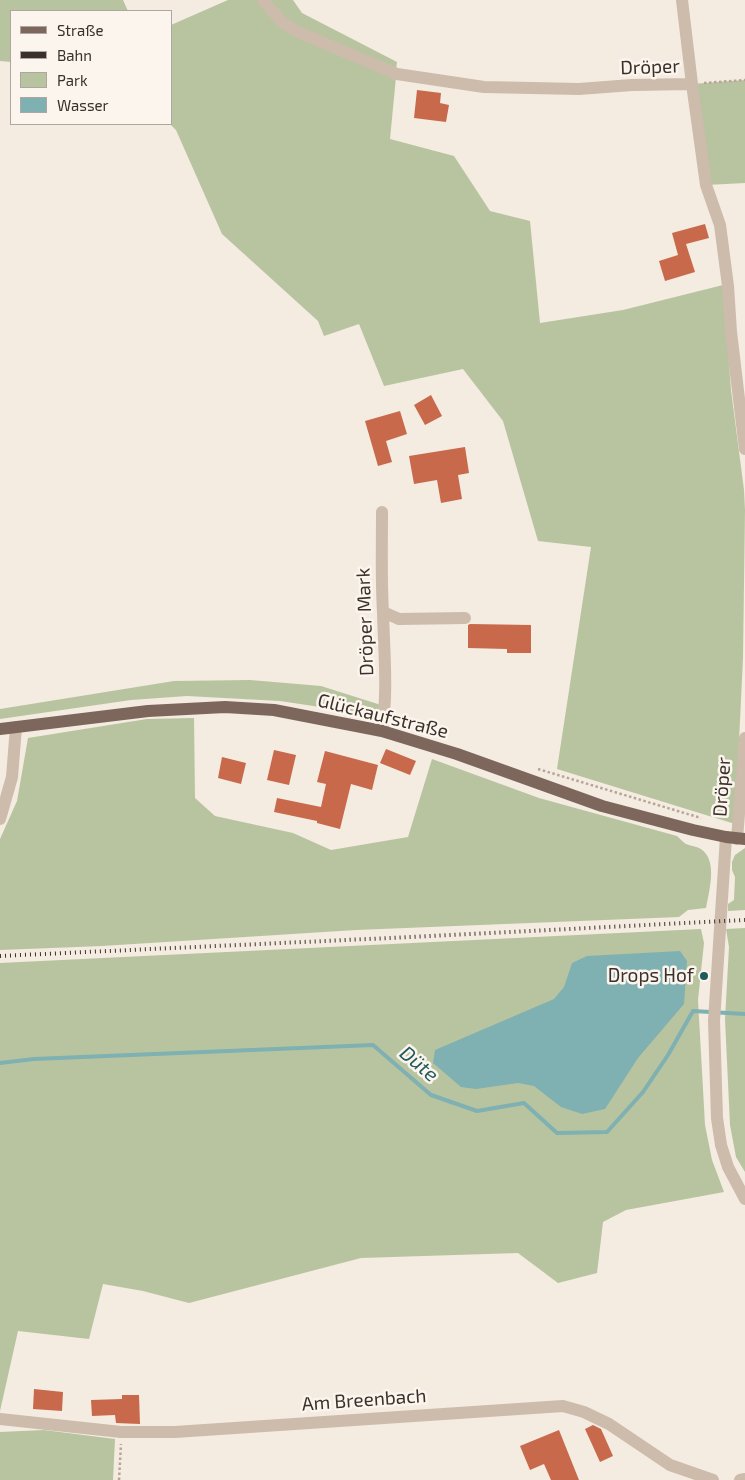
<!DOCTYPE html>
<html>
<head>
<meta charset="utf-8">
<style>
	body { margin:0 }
	#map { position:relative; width:745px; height:1480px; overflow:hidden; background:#f4ebe1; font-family:"Exo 2",sans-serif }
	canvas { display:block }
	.legend { position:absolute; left:10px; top:10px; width:162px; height:115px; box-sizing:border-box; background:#fbf5ee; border:1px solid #aea6a0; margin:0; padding:6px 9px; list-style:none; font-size:15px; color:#3b302b }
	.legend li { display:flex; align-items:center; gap:10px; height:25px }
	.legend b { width:25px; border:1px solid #aea6a0 }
</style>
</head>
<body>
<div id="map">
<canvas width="745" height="1480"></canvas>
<ul class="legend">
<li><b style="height:6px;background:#7d675c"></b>Straße</li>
<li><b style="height:6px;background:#3b302b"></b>Bahn</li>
<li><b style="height:14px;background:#b8c4a0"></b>Park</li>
<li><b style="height:14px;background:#7fb0b2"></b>Wasser</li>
</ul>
</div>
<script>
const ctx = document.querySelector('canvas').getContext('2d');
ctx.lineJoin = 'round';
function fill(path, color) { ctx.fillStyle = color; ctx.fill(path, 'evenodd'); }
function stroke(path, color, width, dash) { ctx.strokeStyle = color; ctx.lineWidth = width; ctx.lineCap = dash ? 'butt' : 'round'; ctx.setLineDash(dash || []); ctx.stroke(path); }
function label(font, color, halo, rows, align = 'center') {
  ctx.font = font + ' "Exo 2",sans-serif'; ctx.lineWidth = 5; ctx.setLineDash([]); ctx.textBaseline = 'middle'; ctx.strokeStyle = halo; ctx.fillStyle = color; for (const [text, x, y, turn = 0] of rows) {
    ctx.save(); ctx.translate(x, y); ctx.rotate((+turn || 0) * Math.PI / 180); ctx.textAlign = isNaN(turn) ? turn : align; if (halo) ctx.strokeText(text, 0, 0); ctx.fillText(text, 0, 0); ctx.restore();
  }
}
const green = new Path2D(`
	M0 0H123L128 11H11V62L0 61Z
	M228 0H259L273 20 396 77 390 139 454 156 490 211 530 221 540 323 623 310 723 285 731 390 744 490 745 510 743 658 735 824 557 769 591 547 538 541 503 421 463 369 384 386 359 324 324 336 318 321 222 234 176 130 170 124 171 25Z
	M268 0H293L302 13 397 62 396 69 292 26Z
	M745 80V183L706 185 692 84Z
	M250 680 321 686 381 705 380 716 280 701 187 696 131 700 0 719V709L174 681Z
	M194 718 195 798 215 816 293 833 331 850 408 837 432 759 539 798 677 836C679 838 683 842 686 844 691 846 696 846 701 849 718 861 709 890 706 908L688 910 679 917 356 930 102 946 0 950V839L17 801 28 738 147 719Z
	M745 848V910L728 911V904L734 900 735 877 732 870V862L735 855Z
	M745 928V1172L736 1157 730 1125 725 1019 729 947 726 929Z
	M701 929 704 943 698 1000 705 1125 712 1160 724 1192 626 1210 603 1222 597 1273 558 1283 518 1253 361 1258 189 1303 143 1291 103 1284 89 1339 18 1331 0 1411V963Z
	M44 1430 115 1439 113 1480H0V1432Z`);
const water = new Path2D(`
	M680 951 687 961 684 1004 638 1058 605 1109 582 1114 561 1107 534 1086 518 1083 476 1089 461 1087 433 1063 435 1050 554 999 564 987 572 963 587 956Z`);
const stream = new Path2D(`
	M0 1063 34 1059 373 1045 431 1095 477 1111 524 1103 557 1133 607 1132 643 1092 668 1055 693 1011 745 1014`);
const building = new Path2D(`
	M417 90 441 93 440 103 449 105 446 122 414 118Z
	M705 224 709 238 686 244 695 272 665 281 659 261 678 255 672 233Z
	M431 395 442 416 425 425 414 405Z
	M400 411 407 434 386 441 392 462 378 466 365 421Z
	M465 447 469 473 458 475 462 499 441 503 437 480 414 484 409 456Z
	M470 624 531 625V653H507V649L468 648V625Z
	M386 749 416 761 410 775 380 763Z
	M274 750 296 755 289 785 267 780Z
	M325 751 378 765 372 790 351 784 340 829 317 823V821L274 812 277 798 321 807 326 784 317 782Z
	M222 757 246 763 241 784 218 778Z
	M34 1389 63 1392 62 1411 33 1409Z
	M122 1395H139L140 1424 116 1423 115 1415 92 1416 91 1400 122 1399Z
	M593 1425 601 1429 613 1456 600 1462 585 1429Z
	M559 1430 579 1480H551L544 1464 530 1470 520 1446Z`);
const path = new Path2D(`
	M704 83 745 80
	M538 769 701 818
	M119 1480 121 1444`);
const minor = new Path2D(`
	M263 0 282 22 298 32 397 74 484 87 579 89 632 85 692 84 706 185 720 225 728 286 731 332 745 449
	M682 0 692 84
	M383 612 399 619 465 618
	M382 731C388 691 384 652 383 612 381 578 382 545 382 512
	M0 819 12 777 16 727
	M726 837 714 1021 717 1118 721 1145 728 1167 745 1199
	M737 839 745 738
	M0 1419 121 1432H175L563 1406 584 1412 609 1424 670 1465 713 1480
	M740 1480 745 1479`);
const major = new Path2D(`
	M0 729 148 711 225 707 274 710 382 731 457 754 602 806 693 830 726 837 745 839`);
const rail = new Path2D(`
	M0 956 411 937 745 920`);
const markers = [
	[704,976,5,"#1f5a5e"]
];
const streetNames = [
	["Dröper",650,67,-2],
	["Dröper Mark",365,622,-92],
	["Glückaufstraße",383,716,14],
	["Dröper",722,787,-86],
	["Am Breenbach",364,1400,-4]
];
const poiNames = [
	["Drops Hof",694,976]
];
const waterNames = [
	["Düte",419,1064,40]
];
fill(green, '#b8c4a0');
fill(water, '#7fb0b2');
stroke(stream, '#7fb0b2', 4);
fill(building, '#c8694b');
stroke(path, '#b9a596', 2.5, [2.5, 2.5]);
stroke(minor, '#cdbbac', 12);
stroke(major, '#7d675c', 12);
stroke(rail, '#3b302b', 4, [1, 4]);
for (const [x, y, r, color] of markers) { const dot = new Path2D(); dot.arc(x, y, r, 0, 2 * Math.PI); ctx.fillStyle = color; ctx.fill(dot); stroke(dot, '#fbf5ee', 2); }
label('19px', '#3b302b', '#fbf5ee', streetNames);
label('19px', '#3b302b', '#fbf5ee', poiNames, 'right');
label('italic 20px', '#1f5a5e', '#fbf5ee', waterNames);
</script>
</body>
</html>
